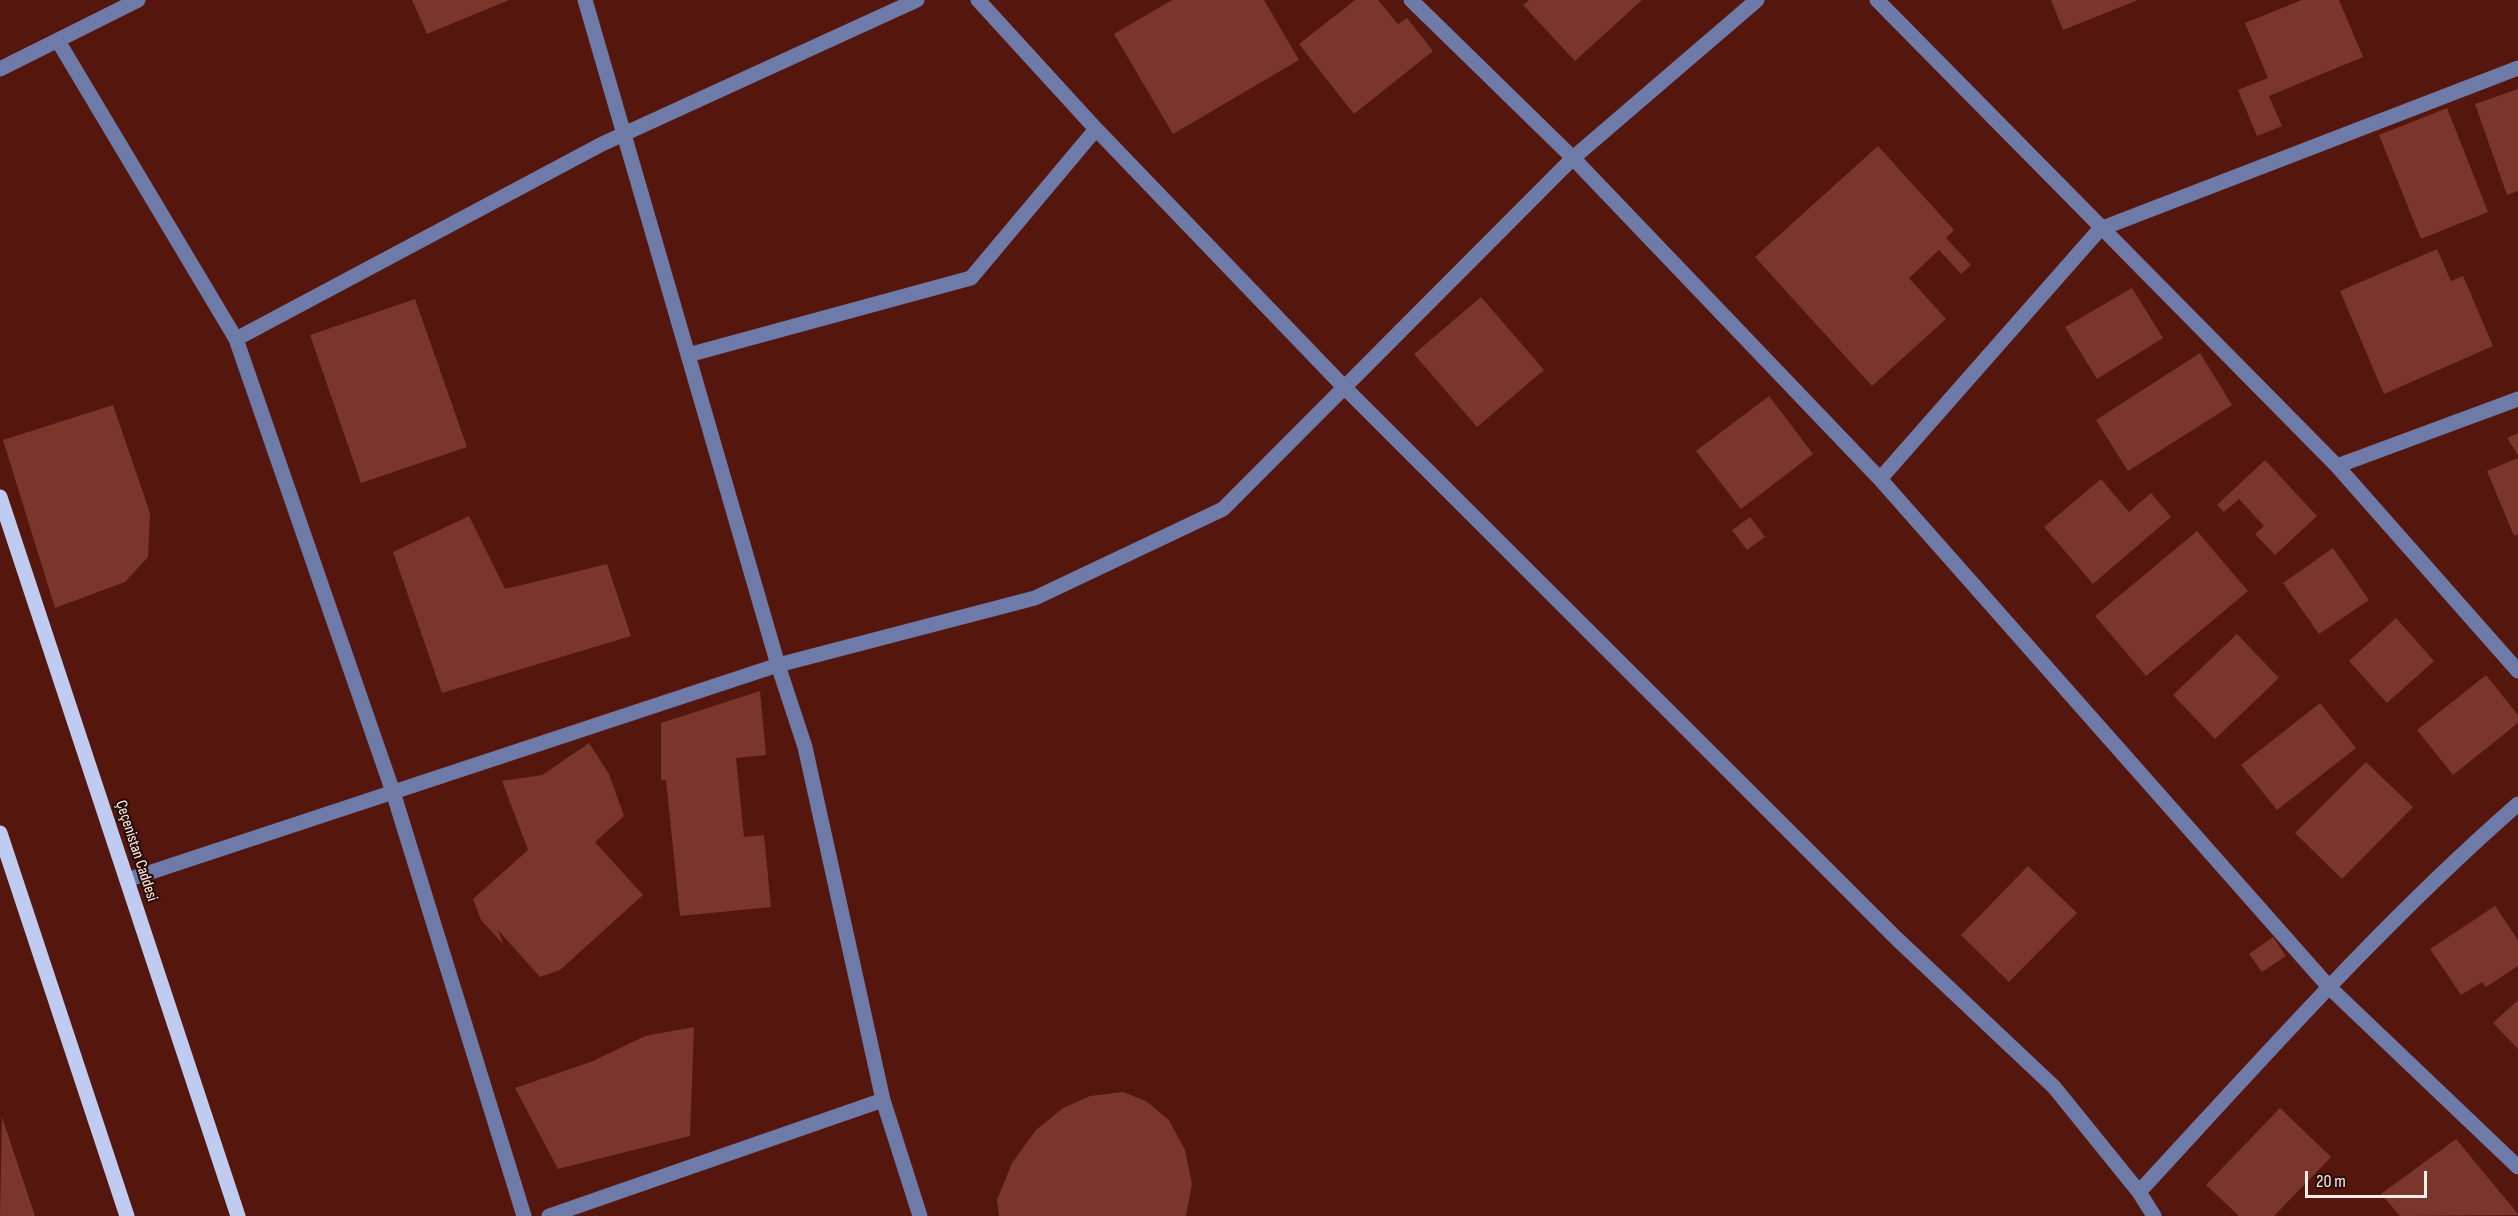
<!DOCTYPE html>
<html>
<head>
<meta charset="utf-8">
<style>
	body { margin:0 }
	#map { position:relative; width:2518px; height:1216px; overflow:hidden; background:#55160d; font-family:"Sofia Sans Condensed",sans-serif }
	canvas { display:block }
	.scale { position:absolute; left:2305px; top:1171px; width:122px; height:27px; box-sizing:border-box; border:3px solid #feede9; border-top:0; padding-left:8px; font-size:18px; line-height:21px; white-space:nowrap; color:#feede9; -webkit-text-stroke:4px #290d09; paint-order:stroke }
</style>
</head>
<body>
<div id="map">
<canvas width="2518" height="1216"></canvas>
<div class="scale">20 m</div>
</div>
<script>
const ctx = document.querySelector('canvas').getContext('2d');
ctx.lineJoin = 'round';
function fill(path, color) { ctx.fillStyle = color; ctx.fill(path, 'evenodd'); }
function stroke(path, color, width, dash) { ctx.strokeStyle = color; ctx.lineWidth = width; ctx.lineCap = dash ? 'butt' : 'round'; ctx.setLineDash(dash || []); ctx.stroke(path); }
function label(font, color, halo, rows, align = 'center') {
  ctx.font = font + ' "Sofia Sans Condensed",sans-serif'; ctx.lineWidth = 4.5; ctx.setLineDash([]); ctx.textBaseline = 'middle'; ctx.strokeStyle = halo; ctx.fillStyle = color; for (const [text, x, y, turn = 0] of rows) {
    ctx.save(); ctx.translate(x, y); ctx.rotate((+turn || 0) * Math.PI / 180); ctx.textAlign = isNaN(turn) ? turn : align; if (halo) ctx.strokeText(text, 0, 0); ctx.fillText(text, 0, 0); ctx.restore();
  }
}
const building = new Path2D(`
	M412 0H509L427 34Z
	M1172 0H1264L1299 60 1173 134 1114 34Z
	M1355 0H1378L1398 24 1407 18 1433 51 1354 114 1299 44Z
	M1529 0H1642L1575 61 1523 5Z
	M2051 0H2138L2063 30Z
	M2302 0H2339L2363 57 2269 96 2282 126 2257 136 2238 90 2268 78 2245 23Z
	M2518 89V191L2507 195 2475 104Z
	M2447 108 2488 212 2421 239 2379 135Z
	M1878 146 1954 230 1946 238 1971 265 1961 274 1939 250 1909 278 1946 319 1872 386 1755 257Z
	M2437 249 2451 281 2463 276 2493 346 2384 394 2340 291Z
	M2132 288 2163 338 2097 379 2065 327Z
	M1481 297 1544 370 1477 427 1414 354Z
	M415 299 467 447 361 483 310 335Z
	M2200 353 2232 405 2128 471 2096 420Z
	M1769 396 1813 454 1741 509 1696 451Z
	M113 405 150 513 148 557 125 582 55 608 3 440Z
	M2518 433V455L2507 438Z
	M2518 458V534L2514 536 2487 471Z
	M2265 460 2317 516 2275 555 2255 534 2264 526 2239 499 2224 512 2217 505Z
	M2101 479 2129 512 2151 493 2171 517 2093 584 2044 527Z
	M469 516 505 589 607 564 631 636 442 693 393 552Z
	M1750 517 1765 537 1747 550 1732 530Z
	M2197 531 2248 591 2146 676 2095 616Z
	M2333 548 2369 600 2319 634 2283 583Z
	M2396 618 2434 661 2387 703 2349 661Z
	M2237 634 2279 678 2215 739 2173 695Z
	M2486 675 2518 715V723L2453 775 2417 730Z
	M760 691 766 755 736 758 744 837 764 835 771 907 680 916 666 780H661V723Z
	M2320 703 2356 748 2277 810 2241 765Z
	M589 743 609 774 624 816 595 842 643 895 560 970 540 977 498 930 503 944 481 920 473 899 528 850 502 781 542 775Z
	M2366 762 2413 807 2342 879 2295 833Z
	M2028 866 2077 913 2009 982 1961 935Z
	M2495 906 2518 940V966L2486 987 2482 982 2461 995 2430 949Z
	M2273 937 2286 956 2262 972 2249 954Z
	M2518 1000V1049L2493 1023Z
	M694 1027 690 1136 558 1169 515 1088 593 1061 645 1036Z
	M1123 1092 1146 1101 1169 1120 1185 1150 1192 1184 1186 1216H999L997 1200 1012 1163 1036 1130 1063 1108 1090 1096Z
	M2280 1108 2331 1157 2274 1216H2239L2206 1185Z
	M2 1117 35 1216H0Z
	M2456 1139 2518 1214V1215L2400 1216 2381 1194Z`);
const minor = new Path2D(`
	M585 0 778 665 805 747 883 1100 920 1216
	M978 0 1096 129 1344 387 1896 938 2054 1087 2139 1192
	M1411 0 1573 158 1880 479 2329 987 2518 1167
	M1877 0 2337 466 2518 671
	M58 41 236 339 393 792 524 1216
	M0 69 138 0
	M236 339 602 144 917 0
	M688 355 971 278 1096 129
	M2337 466 2518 399
	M1880 479 2100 229 2518 68
	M127 880 778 665 1035 598 1223 509 1573 158 1757 0
	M549 1216 883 1100
	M2154 1216 2139 1192C2262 1059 2382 923 2518 804`);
const major = new Path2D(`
	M0 497 238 1216
	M0 833 127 1216`);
const streetNames = [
	["Çeçenistan Caddesi",136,851,72]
];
fill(building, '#7a362a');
stroke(minor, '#6e7ba8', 15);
stroke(major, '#bfcbf0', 15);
label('16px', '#feede9', '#290d09', streetNames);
</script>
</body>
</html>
